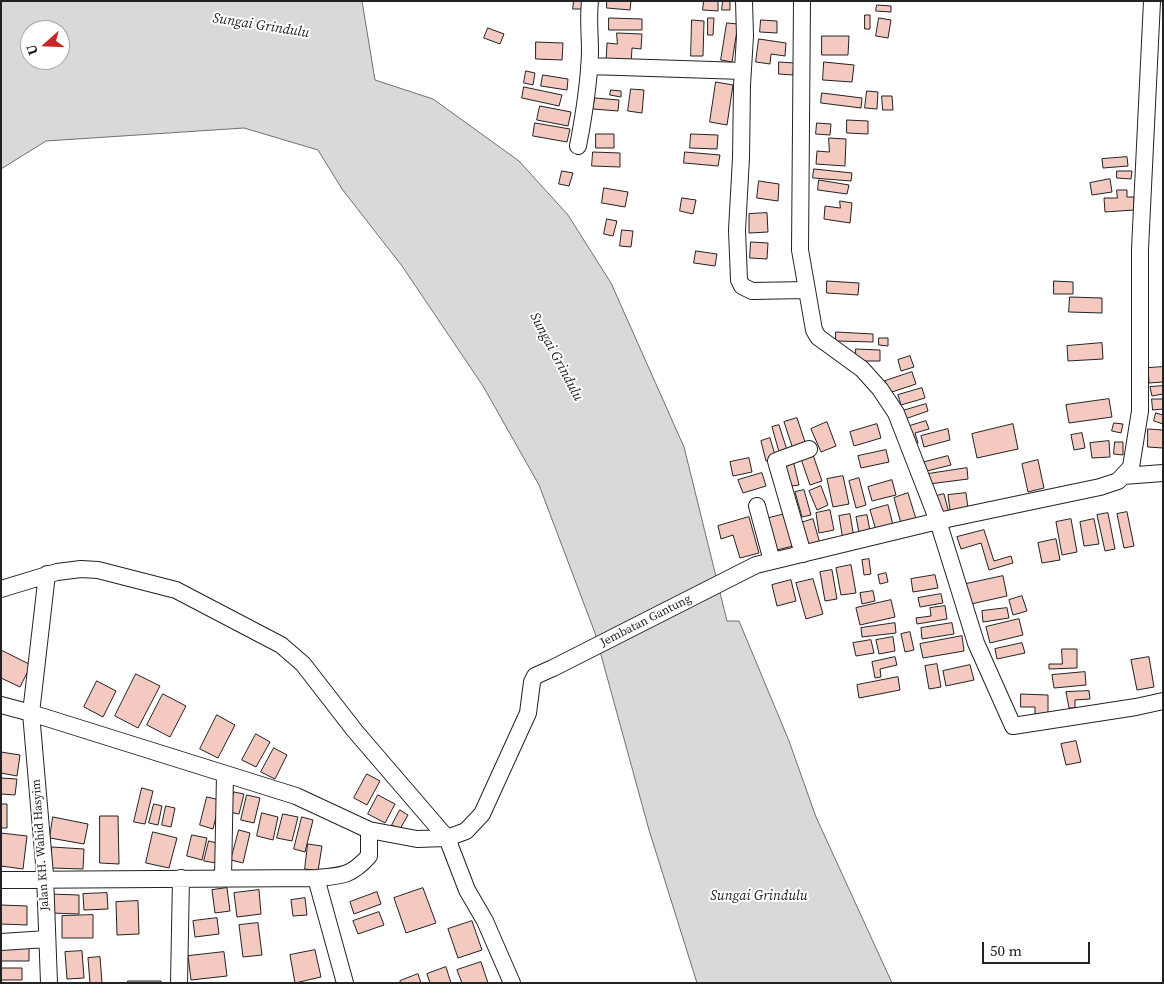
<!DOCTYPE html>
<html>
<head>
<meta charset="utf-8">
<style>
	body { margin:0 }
	#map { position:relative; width:1164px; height:984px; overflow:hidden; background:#fff; font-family:"Source Serif 4",serif }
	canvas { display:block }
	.frame { position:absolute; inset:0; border:2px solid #222; pointer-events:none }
	.north { position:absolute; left:20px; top:20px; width:50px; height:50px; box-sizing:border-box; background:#fff; border:1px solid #a7a7a7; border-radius:50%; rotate:250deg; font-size:14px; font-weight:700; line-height:20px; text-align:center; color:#222 }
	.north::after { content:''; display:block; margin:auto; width:18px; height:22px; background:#c62828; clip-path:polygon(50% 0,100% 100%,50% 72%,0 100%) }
	.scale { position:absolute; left:982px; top:942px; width:108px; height:22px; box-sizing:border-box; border:2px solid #222; border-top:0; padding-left:6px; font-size:15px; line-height:18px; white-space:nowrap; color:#222; -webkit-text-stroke:4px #fff; paint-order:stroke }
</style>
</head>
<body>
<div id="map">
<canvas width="1164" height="984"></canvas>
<div class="frame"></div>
<div class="north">U</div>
<div class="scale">50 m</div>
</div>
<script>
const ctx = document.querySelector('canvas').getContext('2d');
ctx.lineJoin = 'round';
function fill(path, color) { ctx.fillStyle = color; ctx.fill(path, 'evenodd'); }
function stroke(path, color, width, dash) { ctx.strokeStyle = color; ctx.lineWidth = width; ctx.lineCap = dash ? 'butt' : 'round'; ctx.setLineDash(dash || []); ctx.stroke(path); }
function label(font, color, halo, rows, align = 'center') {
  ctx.font = font + ' "Source Serif 4",serif'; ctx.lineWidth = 4; ctx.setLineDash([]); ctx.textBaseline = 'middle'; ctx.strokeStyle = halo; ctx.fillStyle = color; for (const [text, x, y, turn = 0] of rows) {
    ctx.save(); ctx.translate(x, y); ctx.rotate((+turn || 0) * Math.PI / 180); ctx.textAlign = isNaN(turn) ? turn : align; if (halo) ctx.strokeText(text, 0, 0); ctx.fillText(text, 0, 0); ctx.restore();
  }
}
const water = new Path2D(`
	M1 1H362L375 80 433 99 519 161 568 215 611 283 684 447 727 621H739L789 741 816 817 892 983H697L649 830 595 633 539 485 483 386 402 266 342 189 318 150 244 128 46 141 1 169ZM30 30H60V60H30Z`);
const building = new Path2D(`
	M574 1H587V9H573Z
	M607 1H631L630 10 607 8Z
	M704 1H718V11L703 10Z
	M723 1H730V10H722Z
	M877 5 891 6V12L876 11Z
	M865 15H870V29H865Z
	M609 18 642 19V30H609Z
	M708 18H714L713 35H708Z
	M879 18 891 20 888 38 876 36Z
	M692 20 704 21 703 56H691Z
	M761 20 777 21V33L760 32Z
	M727 23 738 24 732 62 721 60Z
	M488 28 504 34 500 44 484 38Z
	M617 33 642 34 641 49 632 48 631 64 606 62 607 43 617 44Z
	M822 36H849L848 55H822Z
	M759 39 786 43 785 56 771 54 770 64 756 62Z
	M536 42 563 43 562 60 536 59Z
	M779 62 794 63 793 75 779 74Z
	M824 62 854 65 852 82 823 80Z
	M526 71 535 73 533 85 524 83Z
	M543 75 568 79 567 90 541 86Z
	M716 82 733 85 727 125 710 122Z
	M524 87 562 95 559 106 522 98Z
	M631 89 644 90 642 113 628 111Z
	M611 90 621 91V97L610 95Z
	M867 91 878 92 877 109 865 108Z
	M822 93 862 98 861 108 821 103Z
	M882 96H892L893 110H883Z
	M595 98 619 100 618 111 593 109Z
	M540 106 571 112 568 126 537 120Z
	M847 120 868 121V134L847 133Z
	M535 123 570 129 567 142 533 136Z
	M817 123 831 124 830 135 816 134Z
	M596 134H614V148H596Z
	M691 134 718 135 717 149 690 148Z
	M829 138 846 139 845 166 816 164 817 151 829 152Z
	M593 152 620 153V167L592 166Z
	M685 152 720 155 718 166 684 163Z
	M1127 157 1128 166 1103 168 1102 159Z
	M814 169 852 173 851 181 813 178Z
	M562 171 573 173 569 186 559 184Z
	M1117 171H1132L1131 179 1117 178Z
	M1110 179 1112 192 1092 195 1090 183Z
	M819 180 849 185 847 194 818 190Z
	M759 181 779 184 778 201 757 198Z
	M604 188 628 192 625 207 602 203Z
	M1117 190H1127V197H1134V210L1105 212 1104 198H1117Z
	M682 198 696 200 693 214 680 211Z
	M840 201 852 203 850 223 824 219 825 206 840 208Z
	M767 213 768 232 749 233V214Z
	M607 219 617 221 613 236 604 234Z
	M622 230 633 231 631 247 620 246Z
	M751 242 768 243 767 259 750 258Z
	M696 251 717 254 715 266 694 263Z
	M827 281 859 283 858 295 827 293Z
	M1054 281 1073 282V294H1054Z
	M1070 297 1102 298V313L1069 312Z
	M836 332 873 334V342L836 341Z
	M879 338H888V346L879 345Z
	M1102 343 1103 359 1068 361 1067 346Z
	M856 349 880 350V361H856Z
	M910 356 914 367 901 371 898 360Z
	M1163 367V382L1149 383 1148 368Z
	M912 372 916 384 889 393 885 381Z
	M1163 386V394L1152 396 1150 387Z
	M922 388 925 398 901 405 898 395Z
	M1109 399 1112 417 1069 423 1066 405Z
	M1152 399H1163V409L1153 410Z
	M926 404 928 411 902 420 899 412Z
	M1156 413 1163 415V424L1154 421Z
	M797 418 807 448 794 452 784 422Z
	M926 421 929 429 915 433 918 443 912 444 903 428Z
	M827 422 836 446 821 452 811 429Z
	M1114 423 1123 424 1121 433 1112 431Z
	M877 424 881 438 854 446 850 432Z
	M1013 424 1018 449 977 458 972 434Z
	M779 425 787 450 779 452 772 427Z
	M948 429 950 440 924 447 921 436Z
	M1148 429 1163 430V448L1148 447Z
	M1082 433 1085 448 1074 450 1071 435Z
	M770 438 776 458 766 461 761 441Z
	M1109 441 1110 457 1092 458 1090 443Z
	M1115 442H1123V455L1114 454Z
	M886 450 889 462 861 468 858 456Z
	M813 455 822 481 810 485 801 459Z
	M948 456 951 465 923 472 921 463Z
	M749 458 752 472 733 476 730 462Z
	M793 460 799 485 785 487 780 463Z
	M1038 460 1044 488 1028 492 1022 464Z
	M967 468 968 479 929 484 928 474Z
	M762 473 766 486 743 493 738 480Z
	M843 476 849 504 833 507 827 479Z
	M859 478 866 505 856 508 849 481Z
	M892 480 896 495 872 501 868 487Z
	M821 486 828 505 817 510 809 491Z
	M804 490 811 515 802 517 795 492Z
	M908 493 917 522 902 527 894 498Z
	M966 493 968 508 950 510 948 495Z
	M944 494 949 513 937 516 932 497Z
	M888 505 893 525 876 530 870 510Z
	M830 510 834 530 819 533 816 513Z
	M1127 512 1134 546 1124 548 1117 514Z
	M789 513 797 545 773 551 765 519Z
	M1108 513 1115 549 1105 551 1097 515Z
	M850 514 854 538 843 540 839 516Z
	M867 515 871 536 860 538 856 517Z
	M749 517 759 553 740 558 733 535 721 539 718 526Z
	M813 519 821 547 806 551 798 524Z
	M1071 519 1077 552 1062 555 1056 522Z
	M1094 519 1099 544 1084 546 1080 522Z
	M984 530 994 561 1011 556 1013 563 989 570 981 543 961 549 957 537Z
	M1056 539 1060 560 1042 563 1038 543Z
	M869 559 871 574 864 575 862 560Z
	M851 565 856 593 841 595 836 568Z
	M832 570 837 599 825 601 820 572Z
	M886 573 888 582 880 584 878 575Z
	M935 575 938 588 913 592 911 579Z
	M1003 576 1007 596 971 604 966 584Z
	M813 579 823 614 806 619 796 583Z
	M791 580 796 601 777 606 772 585Z
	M873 591 875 601 862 604 860 593Z
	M941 594 943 603 920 607 918 598Z
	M1022 596 1027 611 1013 615 1009 600Z
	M891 600 895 617 860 625 856 608Z
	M945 606 947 619 917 624 916 618 931 616 930 608Z
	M1007 608 1009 618 983 622 982 611Z
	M1019 619 1023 635 990 643 986 627Z
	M895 623 896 633 862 637 861 628Z
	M952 623 954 634 922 639 921 628Z
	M910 632 914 650 905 652 901 634Z
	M962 636 964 651 923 658 920 644Z
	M893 637 895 651 879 654 876 640Z
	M871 640 874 653 856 656 853 643Z
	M1022 643 1025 653 997 659 995 649Z
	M1062 649H1077V668L1049 669V664H1062Z
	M1 650 31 665 20 687 1 678Z
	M895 657 897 665 880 669 881 677 875 678 872 662Z
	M1149 657 1154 687 1137 690 1131 660Z
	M937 664 941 687 929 689 925 666Z
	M970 665 974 680 946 686 943 671Z
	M1085 672 1086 685 1054 688 1052 675Z
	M136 674 160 686 138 728 115 716Z
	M898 677 900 690 859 698 857 685Z
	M97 681 116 691 103 717 84 707Z
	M1089 691 1090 699 1075 700V708H1069L1066 692Z
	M163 694 186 706 170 737 147 725Z
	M1021 694 1048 695V714H1035V707H1021Z
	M217 715 235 725 218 758 200 749Z
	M256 734 270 742 256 767 242 760Z
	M1076 741 1081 762 1066 765 1061 744Z
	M274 748 287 755 275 779 261 772Z
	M1 752 20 755 17 776 1 773Z
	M367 774 380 781 367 805 354 798Z
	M1 778 17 779 15 795 1 794Z
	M142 788 153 791 145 824 134 822Z
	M234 792 244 794 239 814 229 812Z
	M247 795 260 798 254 823 241 820Z
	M378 795 395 804 385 823 368 814Z
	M207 797 220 800 213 829 200 825Z
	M1 804H7V828H1Z
	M154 804 162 806 158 825 149 823Z
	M166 806 175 808 171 827 162 825Z
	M400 810 408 815 400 829 392 825Z
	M262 813 278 817 273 840 257 836Z
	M283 814 298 817 292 841 277 838Z
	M100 816H118L119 864 100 863Z
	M53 817 88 824 84 844 50 838Z
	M302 817 313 820 305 852 294 849Z
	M239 830 250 833 243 863 231 860Z
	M153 832 177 838 169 868 146 863Z
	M1 833 27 836 23 869 1 866Z
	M192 835 207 838 202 860 187 856Z
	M209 841 221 844 216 863 204 861Z
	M308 844 322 846 318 871 305 869Z
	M52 847 84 849 83 869 51 868Z
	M227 888 230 911 215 913 212 890Z
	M423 888 436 923 406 933 394 898Z
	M259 890 261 914 237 917 234 893Z
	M377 892 381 904 354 914 350 902Z
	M107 893 108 909 84 910 83 894Z
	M51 894 79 895V914L50 913Z
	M305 898 307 915 293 916 291 900Z
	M138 901 139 934 117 935 116 902Z
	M1 905 27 906V925L1 924Z
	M379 912 384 925 358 934 353 921Z
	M93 915V938H62V916Z
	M217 918 219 934 195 937 193 921Z
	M472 921 482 950 458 958 448 929Z
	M258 923 262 955 243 957 239 925Z
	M1 944H29V961H1Z
	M315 950 321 977 295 983 290 955Z
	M82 951 84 978 67 979 65 952Z
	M224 952 227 976 191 980 188 956Z
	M100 957 102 983H90L88 958Z
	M481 962 488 983H462L457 970Z
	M446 967 451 983H430L427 974Z
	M1 968H22V980H1Z
	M418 974 421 983H400V981Z
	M128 981H161V983H128Z`);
const minor = new Path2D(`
	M744 1 745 36 742 85 741 158 737 230 739 280 742 286 752 291 807 290
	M802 1 800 250 814 330 818 337 862 369 880 389 896 413 938 521 976 643 1013 726 1136 707 1163 701
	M589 66 743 71
	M578 146C584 115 589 84 590 52 590 35 588 19 590 1
	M1123 476 1163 473
	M757 506 772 561
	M803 554 776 461 809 449
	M1 589 57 572 81 569 98 570 176 590 281 645 303 664 355 731 447 838 467 890 485 921 512 983
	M1 705 31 713 47 574
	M223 878 225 774
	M316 878 345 983
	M1 880 316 878C342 876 351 876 369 856V830
	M1 942 47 939
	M49 983 45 875 31 713 296 796 369 830 417 839 447 838 466 831 482 814 528 713 532 682 535 676 553 668 756 565 938 521 1100 487 1118 481 1131 467 1140 411V249L1152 1
	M179 983 181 878`);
const streetNames = [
	["Jembatan Gantung",646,621,-27],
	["Jalan KH. Wahid Hasyim",41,845,-94]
];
const waterNames = [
	["Sungai Grindulu",261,26,9],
	["Sungai Grindulu",556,357,62],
	["Sungai Grindulu",759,896]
];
fill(water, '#d9d9d9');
stroke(water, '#6f6f6f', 1);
fill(building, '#f3c9c0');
stroke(building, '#222', 1);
stroke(minor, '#222', 18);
stroke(minor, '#fff', 16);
label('12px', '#222', '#fff', streetNames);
label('italic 14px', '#222', '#fff', waterNames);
</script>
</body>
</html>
